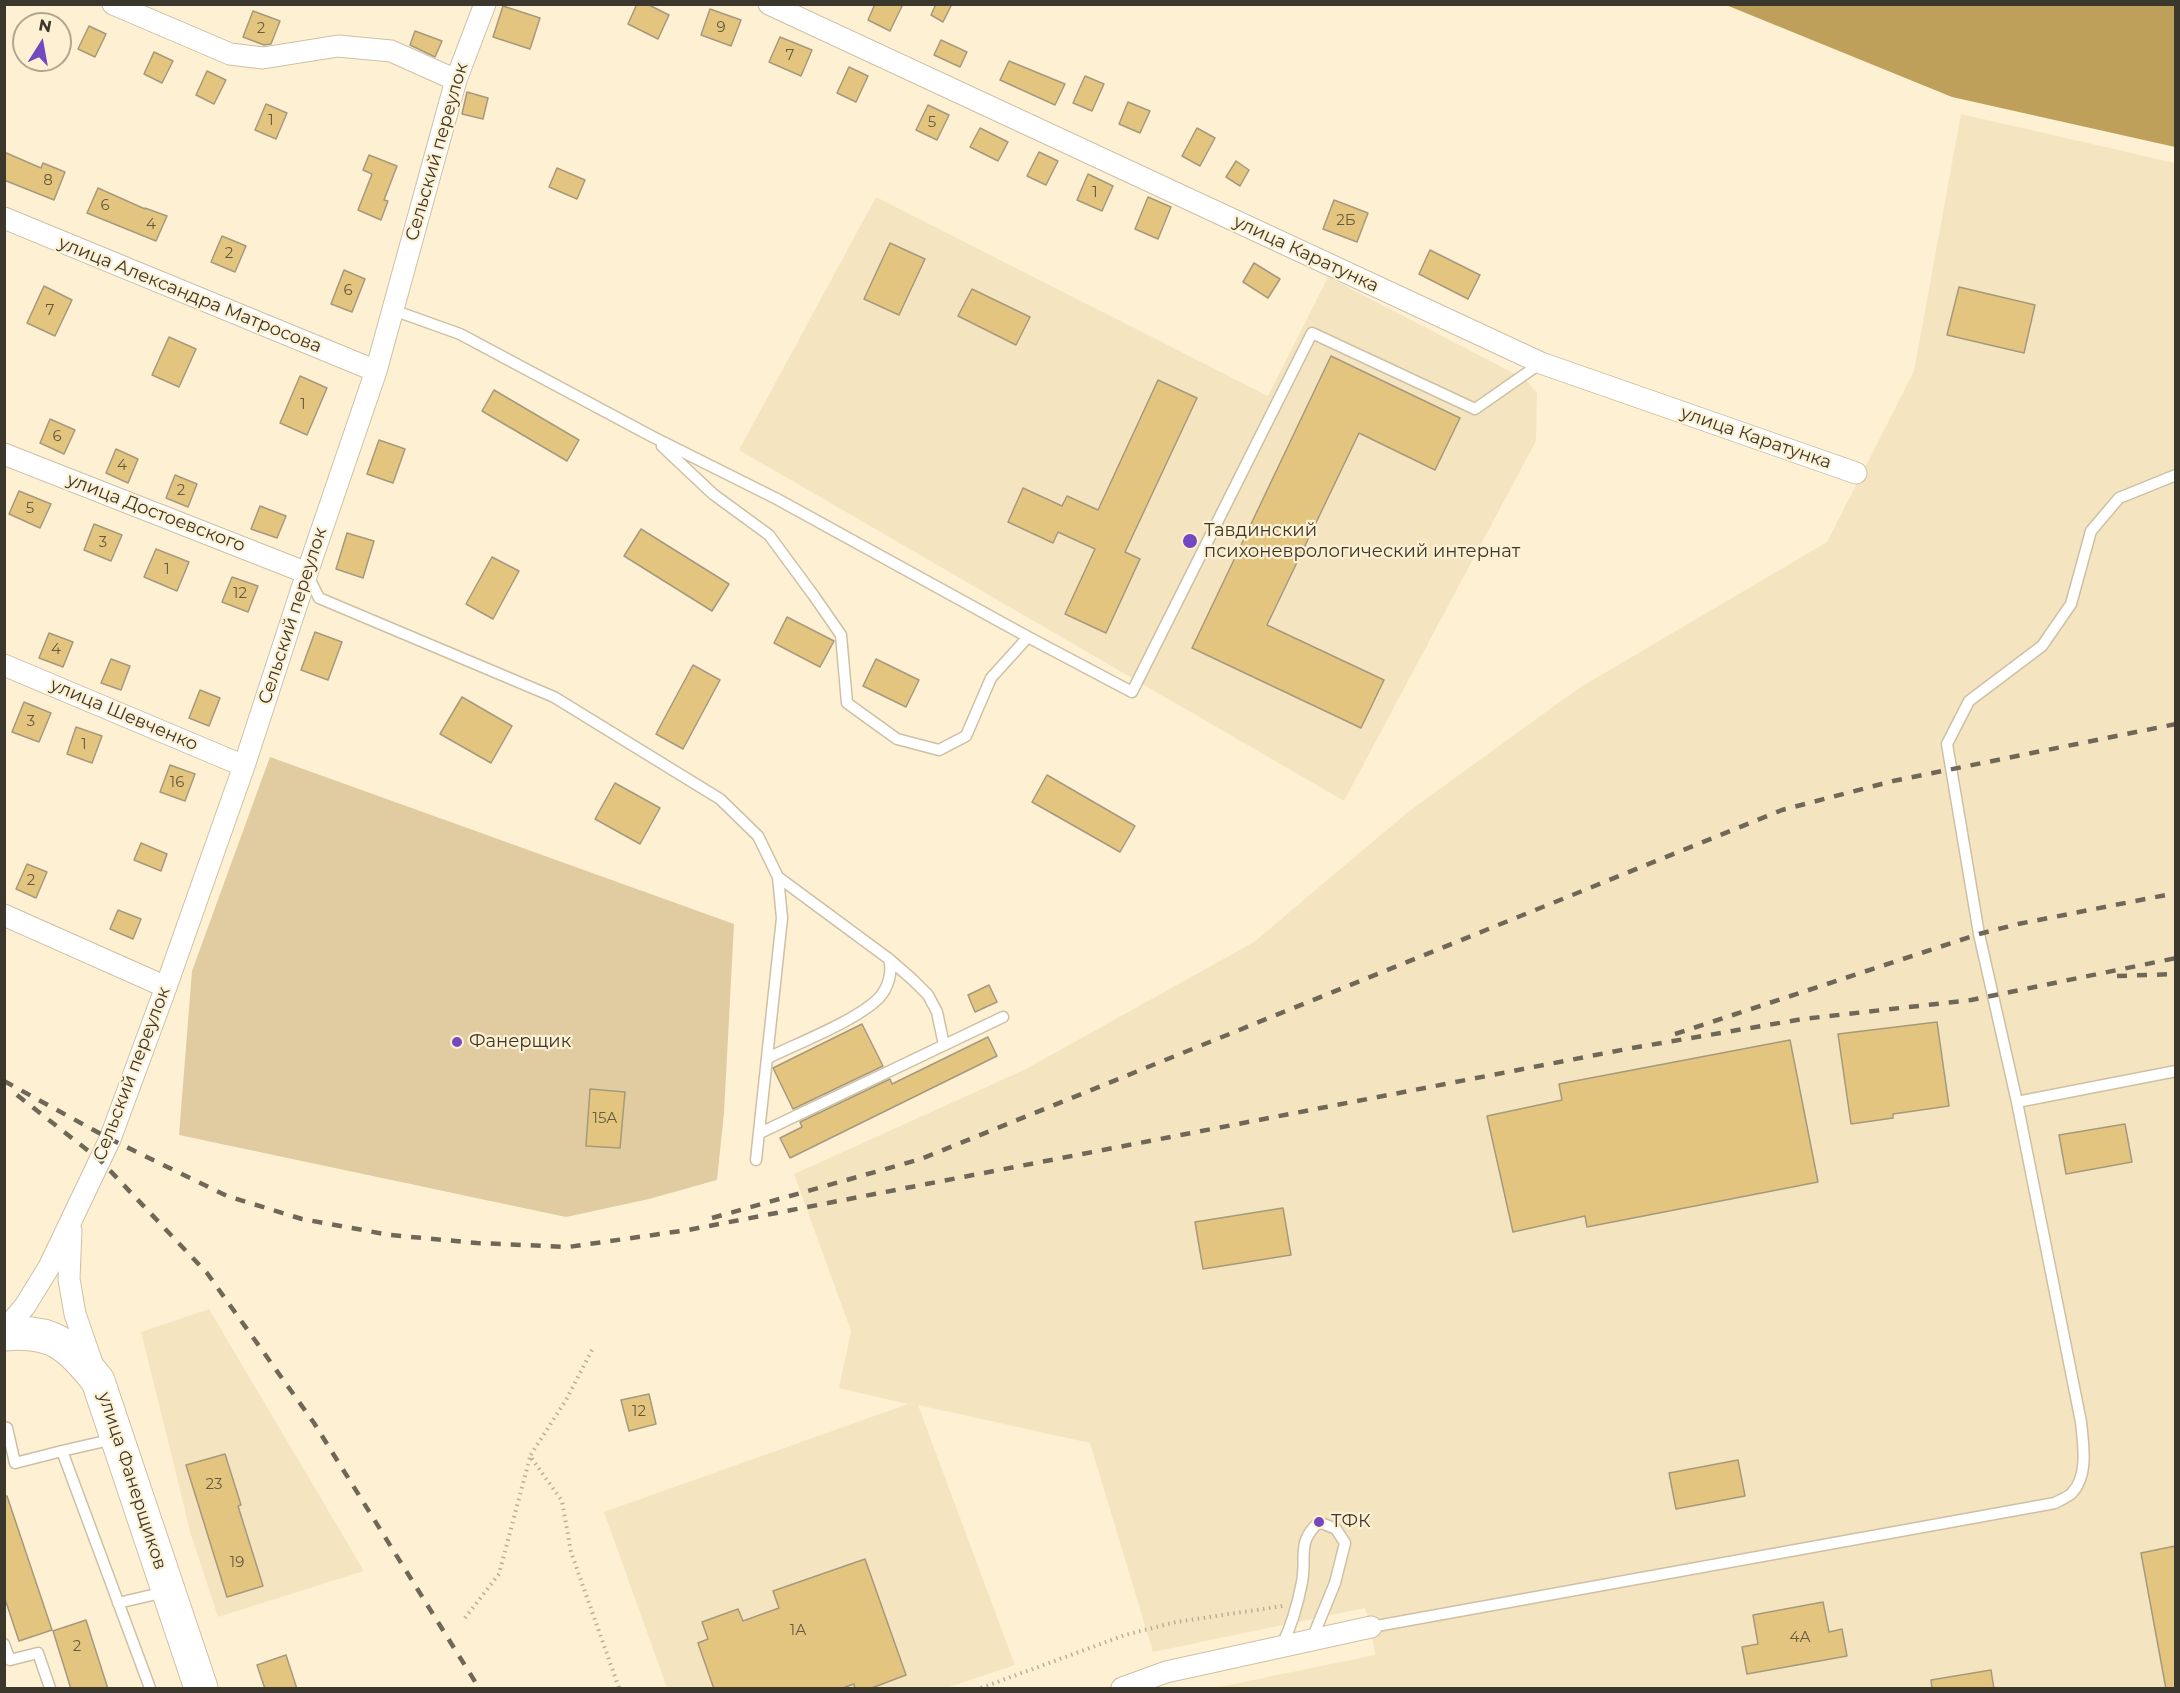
<!DOCTYPE html>
<html>
<head>
<meta charset="utf-8">
<style>
	body { margin:0 }
	#map { position:relative; width:2180px; height:1693px; overflow:hidden; background:#fef1d3; font-family:Montserrat,sans-serif }
	canvas { display:block }
	.frame { position:absolute; inset:0; border:6px solid #3c372c; pointer-events:none }
	.north { position:absolute; left:12px; top:12px; width:60px; height:60px; box-sizing:border-box; background:#fef1d3; border:2px solid #b0a790; border-radius:50%; rotate:11deg; font-size:16px; font-weight:700; line-height:24px; text-align:center; color:#3c372c }
	.north::after { content:''; display:block; margin:auto; width:21px; height:27px; background:#7448c0; clip-path:polygon(50% 0,100% 100%,50% 72%,0 100%) }
</style>
</head>
<body>
<div id="map">
<canvas width="2180" height="1693"></canvas>
<div class="frame"></div>
<div class="north">N</div>
</div>
<script>
const ctx = document.querySelector('canvas').getContext('2d');
ctx.lineJoin = 'round';
function fill(path, color) { ctx.fillStyle = color; ctx.fill(path, 'evenodd'); }
function stroke(path, color, width, dash) { ctx.strokeStyle = color; ctx.lineWidth = width; ctx.lineCap = dash ? 'butt' : 'round'; ctx.setLineDash(dash || []); ctx.stroke(path); }
function label(font, color, halo, rows, align = 'center') {
  ctx.font = font + ' Montserrat,sans-serif'; ctx.lineWidth = 4.5; ctx.setLineDash([]); ctx.textBaseline = 'middle'; ctx.strokeStyle = halo; ctx.fillStyle = color; for (const [text, x, y, turn = 0] of rows) {
    ctx.save(); ctx.translate(x, y); ctx.rotate((+turn || 0) * Math.PI / 180); ctx.textAlign = isNaN(turn) ? turn : align; if (halo) ctx.strokeText(text, 0, 0); ctx.fillText(text, 0, 0); ctx.restore();
  }
}
const built = new Path2D(`
	M1961 114 2175 163V1688H1214L1375 1655 1371 1627 1365 1608 1153 1652 1090 1443 918 1405 1015 1665 946 1688H667L604 1512 908 1404 839 1388 851 1331 794 1174 1024 1070 1254 942 1408 812 1579 688 1827 542 1914 371Z
	M876 197 1268 396 1328 277 1525 379 1537 393 1536 441 1344 801 739 450Z
	M209 1309 364 1571 218 1617 191 1535 141 1332Z`);
const green = new Path2D(`
	M270 757 734 924 724 1113 717 1180 649 1199 566 1217 179 1135 192 971Z`);
const water = new Path2D(`
	M1726 5H2175V147L1952 97Z`);
const building = new Path2D(`
	M637 4H647L669 15 658 39 628 24Z
	M875 4H903L890 31 868 20Z
	M936 4H952L943 22 931 15Z
	M503 6 540 18 530 49 493 37Z
	M710 9 741 20 731 46 701 35Z
	M253 11 280 21 271 44 264 45 243 37Z
	M89 26 106 34 95 57 78 49Z
	M415 31 442 41 435 57 410 45Z
	M780 37 812 50 801 76 769 62Z
	M941 40 967 52 960 67 934 55Z
	M154 52 173 61 162 83 144 74Z
	M1009 61 1065 84 1055 105 1000 80Z
	M849 67 868 76 856 102 837 93Z
	M207 71 226 80 214 104 196 95Z
	M1085 76 1104 84 1092 111 1073 103Z
	M467 92 488 98 483 119 462 114Z
	M1128 102 1150 111 1140 133 1119 124Z
	M266 104 287 113 276 139 255 130Z
	M928 105 949 115 937 140 916 130Z
	M980 128 1008 142 998 161 970 147Z
	M1197 128 1215 138 1200 166 1182 156Z
	M4 152 41 168 43 163 65 172 54 200 4 180Z
	M1039 152 1058 161 1046 185 1027 176Z
	M369 155 397 166 384 200 388 201 381 220 358 210 372 174 363 170Z
	M1236 161 1249 170 1240 186 1226 177Z
	M557 168 585 180 577 199 549 187Z
	M1088 174 1113 186 1102 211 1077 200Z
	M98 188 145 209V208L167 216 156 241 87 213Z
	M1148 197 1171 207 1158 239 1135 229Z
	M1334 200 1368 213 1357 242 1323 229Z
	M222 236 246 246 235 272 211 262Z
	M890 243 925 259 899 315 864 299Z
	M1430 250 1480 275 1468 299 1419 274Z
	M1254 263 1280 279 1268 298 1243 282Z
	M344 270 365 279 352 312 331 304Z
	M44 286 72 300 55 336 27 323Z
	M1959 287 2035 305 2024 353 1947 335Z
	M972 289 1030 317 1016 345 958 316Z
	M169 337 196 349 179 387 152 375Z
	M1331 356 1460 418 1435 470 1359 433 1267 625 1384 680 1361 728 1192 648Z
	M300 376 327 388 307 435 280 423Z
	M1158 380 1197 398 1125 552 1140 559 1106 633 1065 614 1095 549 1058 532 1053 543 1008 522 1023 488 1062 506 1067 496 1098 510Z
	M494 390 579 440 567 461 482 411Z
	M50 419 75 430 64 454 40 443Z
	M379 440 405 449 393 483 367 474Z
	M116 449 138 459 128 483 106 473Z
	M175 475 197 484 188 507 166 498Z
	M19 491 51 504 40 528 9 514Z
	M260 506 286 516 277 538 251 529Z
	M94 524 122 535 111 561 84 550Z
	M641 529 729 584 712 611 624 556Z
	M347 533 374 541 363 578 336 569Z
	M156 549 189 562 177 591 144 577Z
	M492 557 519 571 493 619 466 604Z
	M232 577 258 586 248 612 222 602Z
	M787 617 834 641 820 667 774 643Z
	M315 632 342 642 328 680 301 670Z
	M49 633 73 642 63 667 39 658Z
	M111 659 130 666 121 690 101 683Z
	M876 659 919 680 906 707 863 686Z
	M693 665 720 680 683 749 656 734Z
	M200 690 220 698 209 726 189 718Z
	M462 697 512 726 491 763 440 734Z
	M24 702 51 713 39 742 12 732Z
	M76 727 102 736 92 763 67 754Z
	M170 765 195 774 185 801 160 792Z
	M1047 775 1135 826 1120 852 1032 802Z
	M615 783 660 808 640 844 595 819Z
	M141 843 167 854 161 871 134 860Z
	M27 864 47 872 36 898 16 889Z
	M118 910 141 919 133 939 110 929Z
	M989 985 997 1002 975 1012 968 995Z
	M1937 1022 1949 1106 1893 1114V1118L1851 1124 1838 1034Z
	M862 1024 883 1066 793 1109 773 1068Z
	M988 1037 997 1056 790 1158 780 1138 802 1127 800 1122 890 1079 892 1084Z
	M1790 1040 1818 1182 1587 1227 1585 1216 1513 1232 1487 1116 1562 1100 1559 1084Z
	M590 1089 625 1092 620 1148 586 1146Z
	M2125 1124 2132 1162 2066 1174 2059 1135Z
	M1283 1208 1291 1255 1203 1269 1195 1222Z
	M649 1394 656 1424 629 1431 621 1400Z
	M225 1454 241 1505 238 1506 263 1586 227 1597 186 1465Z
	M1738 1460 1745 1496 1676 1509 1669 1473Z
	M4 1496H7L52 1630 19 1641 4 1596Z
	M2175 1546V1689H2166L2141 1553Z
	M865 1559 906 1675 869 1689H855L854 1684 840 1689H714L698 1643 708 1639 702 1622 738 1609 743 1621 779 1608 773 1591Z
	M1823 1602 1829 1632 1842 1629 1847 1656 1747 1674 1742 1647 1758 1644 1753 1615Z
	M86 1620 108 1689H71L53 1631Z
	M286 1655 297 1689H265L257 1665Z
	M1991 1670 1994 1689H1932L1931 1680Z`);
const path = new Path2D(`
	M592 1350 566 1400 530 1456 562 1501 571 1552 619 1688
	M465 1618 499 1574 530 1457
	M981 1688 1125 1635 1176 1622 1283 1606`);
const service = new Path2D(`
	M393 310 460 334 653 437 777 499 1028 637 1132 692 1312 333 1475 409 1541 363
	M662 446 713 494 769 535 814 596 841 635 847 703 897 739 939 750 966 736 991 678 1028 637
	M308 576 319 598 554 697 720 799 758 836 778 877 782 918 756 1160
	M778 877 889 959 913 980 928 995 937 1012 944 1045
	M768 1058C798 1043 856 1021 879 998 888 988 893 972 889 959
	M2017 1102 2176 1071
	M760 1133 1003 1017
	M4 1427 7 1428 15 1463 62 1451 150 1688
	M62 1451 114 1439
	M118 1603 165 1592
	M1371 1627 2055 1503C2060 1500 2068 1497 2072 1493 2089 1475 2083 1444 2081 1422L2017 1102 1979 934 1947 744 1969 701 2042 646 2071 604 2091 531 2119 498 2176 475
	M4 1644 10 1660 38 1653 50 1688
	M1282 1645C1291 1627 1298 1603 1302 1582 1307 1556 1296 1543 1319 1522L1336 1529 1345 1543 1335 1583 1312 1639`);
const minor = new Path2D(`
	M113 4 230 54 263 58 338 46 391 51 456 80
	M769 4 1541 363 1856 473
	M4 218 376 371
	M4 454 307 573
	M4 665 244 766
	M4 915 166 987
	M71 1230 69 1279 75 1314 93 1366
	M4 1331 25 1306 49 1267 110 1139 166 987 244 766 307 573 376 371 456 80 485 4
	M1122 1688 1166 1672 1371 1627`);
const primary = new Path2D(`
	M4 1334C52 1329 70 1345 98 1381L201 1688`);
const rail = new Path2D(`
	M2117 976 2176 974
	M1675 1034 1979 934 2018 924 2176 893
	M4 1081 110 1139 227 1196 302 1219 390 1235 477 1243 568 1247 688 1230 1632 1048 1803 1019 1971 1000 2176 958
	M17 1095 100 1160 207 1273 314 1423 479 1688
	M712 1218 921 1159 1782 810 1893 781 2176 724`);
const markers = [
	[1190,541,8,"#7448c0"],
	[457,1042,6,"#7448c0"],
	[1319,1522,6,"#7448c0"]
];
const numberNames = [
	["9",721,28],
	["2",261,29],
	["7",790,56],
	["1",271,121],
	["5",932,123],
	["8",48,181],
	["1",1095,193],
	["6",105,206],
	["2Б",1346,221],
	["4",151,225],
	["2",229,254],
	["6",348,291],
	["7",50,311],
	["1",303,405],
	["6",57,437],
	["4",122,466],
	["2",181,491],
	["5",30,509],
	["3",103,543],
	["1",167,570],
	["12",240,594],
	["4",56,650],
	["3",31,722],
	["1",84,745],
	["16",177,783],
	["2",31,881],
	["15А",605,1119],
	["12",639,1412],
	["23",214,1485],
	["19",237,1563],
	["1А",798,1631],
	["4А",1800,1638],
	["2",77,1647]
];
const streetNames = [
	["Сельский переулок",437,152,-74],
	["улица Каратунка",1306,254,25],
	["улица Александра Матросова",190,295,22],
	["улица Каратунка",1756,438,19],
	["улица Достоевского",156,513,21],
	["Сельский переулок",293,616,-72],
	["улица Шевченко",124,715,23],
	["Сельский переулок",132,1074,-69],
	["улица Фанерщиков",132,1481,72]
];
const poiNames = [
	["Тавдинский",1204,531],
	["психоневрологический интернат",1204,552],
	["Фанерщик",469,1042],
	["ТФК",1331,1522]
];
fill(built, '#f5e4c0');
fill(green, '#e0cca0');
fill(water, '#bea05a');
fill(building, '#e4c57f');
stroke(building, '#a5997e', 1.5);
stroke(service, '#cdc0a4', 13);
stroke(minor, '#cdc0a4', 23);
stroke(primary, '#cdc0a4', 35);
stroke(path, '#b9af98', 4, [1.5, 4.5]);
stroke(service, '#fff', 10);
stroke(minor, '#fff', 21);
stroke(primary, '#fff', 33);
stroke(rail, '#6f6858', 4.5, [10, 10]);
for (const [x, y, r, color] of markers) { const dot = new Path2D(); dot.arc(x, y, r, 0, 2 * Math.PI); ctx.fillStyle = color; ctx.fill(dot); stroke(dot, '#fef1d3', 2); }
label('15px', '#665a41', null, numberNames);
label('18px', '#3c372c', '#fef1d3', streetNames);
label('18px', '#3c372c', '#fef1d3', poiNames, 'left');
</script>
</body>
</html>
